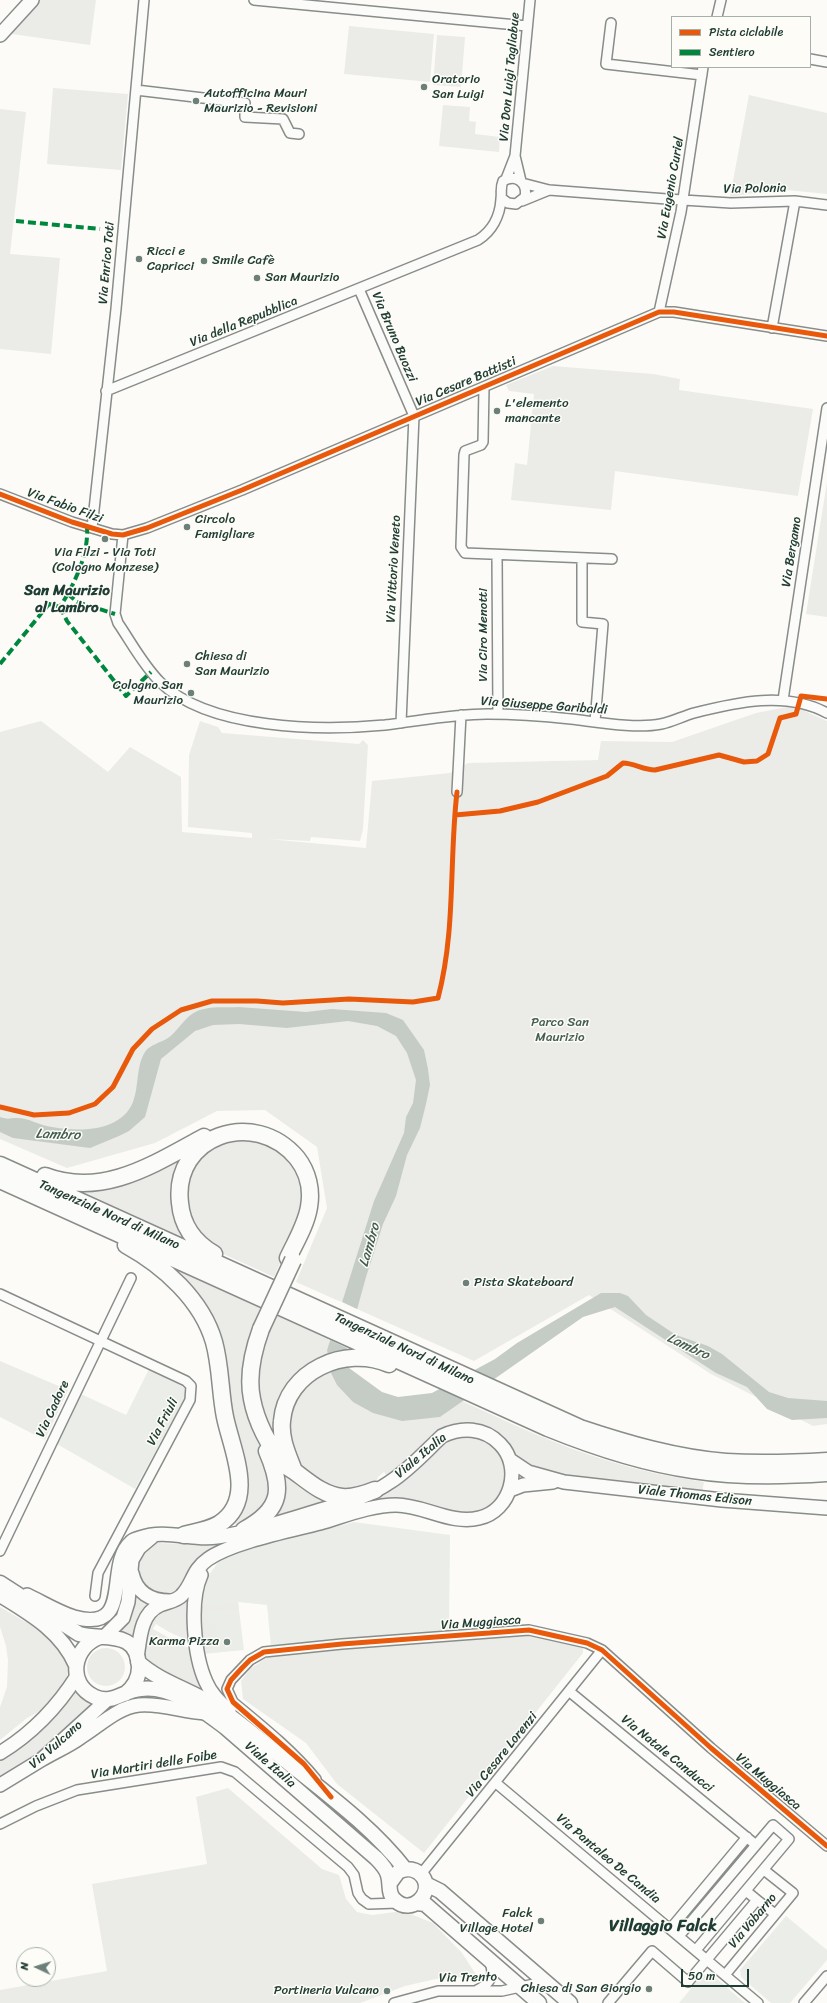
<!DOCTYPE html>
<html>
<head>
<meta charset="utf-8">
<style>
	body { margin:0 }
	#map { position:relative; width:827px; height:2003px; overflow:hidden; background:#fcfbf8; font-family:Sriracha,sans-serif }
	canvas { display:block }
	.legend { position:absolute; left:671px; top:16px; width:140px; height:52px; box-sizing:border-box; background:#fdfcf7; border:1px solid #a4b0a9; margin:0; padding:5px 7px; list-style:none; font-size:12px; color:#1f3d34 }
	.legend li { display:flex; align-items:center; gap:8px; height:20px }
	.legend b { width:20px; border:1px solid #a4b0a9 }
	.north { position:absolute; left:16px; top:1947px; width:40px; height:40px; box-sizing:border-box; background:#fdfcf7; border:1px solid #a4b0a9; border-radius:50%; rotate:274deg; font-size:11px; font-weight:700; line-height:16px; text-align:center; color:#1f3d34 }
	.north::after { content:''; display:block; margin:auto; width:14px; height:18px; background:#6c8079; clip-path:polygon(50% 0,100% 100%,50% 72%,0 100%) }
	.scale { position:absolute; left:681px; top:1969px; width:68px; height:18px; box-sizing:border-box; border:2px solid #1f3d34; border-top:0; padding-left:5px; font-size:12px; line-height:14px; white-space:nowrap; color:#1f3d34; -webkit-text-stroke:3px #fdfcf7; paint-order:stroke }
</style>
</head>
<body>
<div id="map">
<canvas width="827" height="2003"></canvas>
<ul class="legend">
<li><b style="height:5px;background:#e8590c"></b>Pista ciclabile</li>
<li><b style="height:5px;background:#00873e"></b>Sentiero</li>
</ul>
<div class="north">N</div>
<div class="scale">50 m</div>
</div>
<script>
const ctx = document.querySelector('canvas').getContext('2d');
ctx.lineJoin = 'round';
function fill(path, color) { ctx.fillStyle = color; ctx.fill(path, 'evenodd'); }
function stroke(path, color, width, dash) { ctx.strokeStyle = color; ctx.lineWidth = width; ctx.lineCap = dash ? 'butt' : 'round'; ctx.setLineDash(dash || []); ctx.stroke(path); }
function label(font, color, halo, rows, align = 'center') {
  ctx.font = font + ' Sriracha,sans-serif'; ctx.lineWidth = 3; ctx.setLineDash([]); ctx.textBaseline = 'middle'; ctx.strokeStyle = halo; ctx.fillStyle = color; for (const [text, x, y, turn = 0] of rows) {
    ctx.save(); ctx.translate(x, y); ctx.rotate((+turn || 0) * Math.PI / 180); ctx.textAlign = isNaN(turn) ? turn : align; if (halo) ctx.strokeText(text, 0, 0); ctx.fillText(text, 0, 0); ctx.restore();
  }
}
const built = new Path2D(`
	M149 1369 187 1389 185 1397 135 1489 57 1444 81 1394 126 1415Z
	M354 1522 450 1535 449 1630 271 1647 267 1605 238 1602 244 1650 203 1654V1588L208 1576 223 1556Z
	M786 1916 827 1950V1960L790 2003H771L741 1977 740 1970Z
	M711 1974 745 2003H679L702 1975Z`);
const green = new Path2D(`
	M36 0H96L90 45 5 33Z
	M349 26 434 34 430 82 344 74Z
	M437 35 465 37 461 87 433 85Z
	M53 88 128 94 121 170 47 164Z
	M749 95 827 113V194L777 189 730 197Z
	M443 105 470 107 469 121 476 122 475 134 500 137 499 152 439 146Z
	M0 109 26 112 10 254 60 258 51 354 0 349Z
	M553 366 653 374 680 379 679 390 813 409 798 496 615 471 611 510 511 500 515 463 527 465 534 394 509 391 506 385Z
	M827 482V617L806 614Z
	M787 707 798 708 827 721V1424L813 1426 711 1374 589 1295 474 1361 296 1282 327 1208 317 1147 265 1110 217 1111 155 1143 67 1168 0 1139V732L41 721 108 772 130 747 181 777 182 832 252 838V833L188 827 189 755 200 721 218 727 222 733 359 744 363 740 368 745 363 829 360 841 311 837 310 841 268 839 366 848 372 781 450 773 468 763 598 760 601 741 672 742 756 713Z
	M223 1139 274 1141 300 1172 304 1208 274 1277 210 1248 193 1231 184 1191 199 1154Z
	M188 1151 177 1222 184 1238 79 1190Z
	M167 1265 260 1308C247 1337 239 1367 243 1399 247 1433 291 1482 259 1512 251 1519 246 1523 236 1525L233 1520V1429L228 1379Z
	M273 1314 330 1340 327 1350 328 1356 306 1368 278 1443 266 1426 255 1376Z
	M0 1361 68 1390 45 1440 0 1417Z
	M330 1368 423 1418 440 1417 462 1401C510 1423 558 1446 609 1461 640 1471 672 1477 704 1482L702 1492 551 1475 522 1465 482 1427 427 1442 387 1476 384 1472 378 1477 376 1484C344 1497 307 1485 293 1453 291 1449 287 1443 287 1439 286 1430 292 1406 293 1396L324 1370Z
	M474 1434 503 1451 509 1474 500 1502 471 1516 416 1504 230 1544 184 1587 171 1597 148 1592C135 1571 132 1555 157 1543L211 1545 227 1542 356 1503 446 1439Z
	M281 1470 333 1500 269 1521Z
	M133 1588 156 1604 136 1642 131 1636 116 1630Z
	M190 1596 191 1640 189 1641 169 1632 156 1624 153 1629 190 1649 195 1654 210 1695C190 1686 141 1671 143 1644 143 1635 148 1625 151 1617Z
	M238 1602 239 1609 208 1612 209 1624H216L217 1648 203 1649 202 1606Z
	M0 1607 24 1621 37 1625 57 1640 69 1662V1669L64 1686 44 1709 27 1718 0 1740V1707L7 1687 8 1660 6 1646 0 1627Z
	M526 1636 551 1639 583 1647V1653L424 1853 337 1784 306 1743 243 1699 241 1681 250 1669 268 1657 395 1645Z
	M87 1667a19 19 0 1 1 38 0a19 19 0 1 1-38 0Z
	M74 1688 80 1697 94 1704 42 1750 0 1777V1759Z
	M228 1788 322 1869 339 1875 346 1899 357 1912 372 1915 403 1911 433 1923 462 1953 477 1976 436 1979 405 1986 360 2003H0V1990L107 1971 92 1884 207 1864 196 1797Z`);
const water = new Path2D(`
	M239 1007 306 1012 332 1009 386 1013 403 1020 424 1050 428 1069 430 1085 426 1104 420 1128 407 1155 396 1196 383 1224 366 1277 347 1346 349 1368 382 1392 398 1397 432 1393 495 1359 517 1343 601 1293H620L628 1296 646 1315 676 1335 708 1346 722 1354 769 1392 788 1398 827 1401V1418L792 1420 767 1409 747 1387 716 1373 615 1307 583 1317 440 1417 402 1421 373 1413 353 1402 337 1385 330 1371 327 1350 374 1201 404 1133 406 1117 413 1103 416 1080 407 1053 396 1036 377 1026 348 1021 287 1028 239 1024 213 1025 195 1031 161 1059 145 1117 129 1131 119 1136 90 1148 13 1138 0 1132V1117C9 1120 9 1118 17 1118 29 1118 41 1126 52 1127 79 1132 121 1132 133 1102 139 1087 136 1066 145 1052 149 1045 162 1042 168 1038 177 1032 183 1020 192 1014 205 1005 224 1008 239 1007Z`);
const pier = new Path2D(`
	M340 1301 359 1310 349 1349 328 1339Z`);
const street = new Path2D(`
	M254 0 527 26
	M717 17 721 0
	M611 23 606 64 702 75
	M810 59 827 62
	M136 90 245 103V117L283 119 290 133 299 134
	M506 179 515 156
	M521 181 515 156 530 0
	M522 183 549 190 667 199 731 203 795 201 827 205
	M522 201 549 190
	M359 289 414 416 401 723
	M659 312 681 212 703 67
	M772 328 795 201
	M484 387 483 442 481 445 465 451 464 455 461 547 465 553 612 559
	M106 391 478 240C492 231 500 216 501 199 502 192 500 188 503 181 516 174 528 182 525 197L516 204 508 203 501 198
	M0 494 72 522 112 534 123 535 147 528 242 490 659 312H674L827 336
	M92 528 116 309 144 0
	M123 535 115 614 118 623C131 642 143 665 160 682 209 730 321 731 385 725 419 721 453 714 487 714 515 714 543 716 571 719 597 722 636 729 661 724 672 722 683 716 694 713 737 702 786 691 827 713
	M497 555 498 714
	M582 558V622L603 624 595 722
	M783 700 827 408
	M457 792 461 715
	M0 1294 186 1381 191 1386 190 1400 98 1573 95 1596
	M0 1551 131 1278
	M570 1692 756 1845
	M316 1779C292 1750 262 1726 233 1702L227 1689 231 1680 250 1660 264 1652 342 1644 529 1630 587 1643 602 1650 711 1748 827 1846
	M496 1783 758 2003
	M0 1824 36 1806 77 1790 221 1767 235 1772 348 1867 354 1875 358 1893 362 1899 369 1904 397 1903
	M421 1874 602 1650
	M757 1900 775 1914
	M671 1928 747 1837
	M679 1936 773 1825 789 1839 696 1950
	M725 1975 793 1893 764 1870
	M477 1990C490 1984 496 1975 489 1961
	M394 2003 438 1991H502L543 1982
	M608 2003 652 1951 688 1982 757 1900 746 1891
	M804 2003 827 1976`);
const secondary = new Path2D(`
	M0 35 32 0
	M510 1460 528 1472 564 1482 722 1500 827 1508
	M510 1490 523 1485 553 1482
	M132 1573C136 1592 150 1601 170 1601
	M201 1575C189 1601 194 1656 206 1682 211 1694 220 1702 229 1711
	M27 1595C42 1602 58 1612 74 1617 135 1634 104 1565 131 1542 132 1540 137 1539 139 1538 167 1528 190 1541 217 1537 250 1532 282 1522 314 1512 340 1504 367 1498 390 1482 409 1470 425 1452 442 1436 461 1427 484 1427 500 1444 523 1467 511 1511 479 1518 451 1525 424 1505 396 1505 371 1505 344 1516 320 1523 289 1531 233 1542 208 1559 192 1570 193 1584 182 1595 177 1601 167 1602 160 1605 140 1614 140 1639 137 1658
	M105 1636 123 1618 128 1602 132 1560 139 1548 152 1537
	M0 1753C31 1734 58 1706 77 1676
	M41 1760C54 1752 69 1746 81 1737 99 1726 118 1707 139 1705 162 1703 183 1712 206 1713
	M0 1785 41 1760 108 1699`);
const primary = new Path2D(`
	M0 1583 79 1634C103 1641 137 1628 139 1667 139 1678 134 1687 125 1694
	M0 1595C31 1614 61 1631 76 1665
	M100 1637C73 1646 66 1684 95 1697 113 1705 124 1690 141 1689 172 1685 202 1710 225 1727L376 1858C381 1863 386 1868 388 1875 391 1885 387 1894 396 1901 411 1915 434 1894 423 1877 417 1869 407 1867 398 1872L390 1883
	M138 1662C161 1683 192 1690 217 1707 243 1724 266 1745 291 1765 331 1797 374 1829 405 1869
	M426 1884 440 1891 570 2003
	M417 1903 425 1904 539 2003`);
const highway = new Path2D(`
	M0 1165 580 1428C628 1444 676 1458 726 1462 760 1464 793 1463 827 1461
	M45 1176C103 1198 154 1164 204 1137
	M0 1180 548 1428C595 1447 643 1463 693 1470 737 1477 783 1476 827 1473
	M126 1245C164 1266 202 1300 214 1342 221 1367 220 1393 225 1417 232 1451 257 1500 219 1524 209 1530 195 1532 184 1535
	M214 1254C195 1243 182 1226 180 1203 172 1136 254 1107 297 1158 308 1172 312 1190 309 1207 306 1225 296 1241 288 1258
	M261 1329C253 1351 247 1375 252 1399 256 1421 269 1447 284 1464 287 1467 291 1469 294 1471 309 1482 323 1495 342 1497 354 1498 365 1494 375 1490
	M294 1471C288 1455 280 1439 282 1421 286 1371 345 1345 389 1364
	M244 1530C283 1509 283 1488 267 1451`);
const highwayBridge = new Path2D(`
	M261 1329 293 1260`);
const quiet = new Path2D(`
	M16 221 100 229
	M68 594 77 602 115 614
	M60 607 67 621 126 696 151 672
	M0 664 49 604 60 607C75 583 89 554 87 526`);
const cycleway = new Path2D(`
	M0 494 72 522 112 534 123 535 147 528 242 490 659 312H674L827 336
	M455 815 500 811 538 802 607 776 623 763C634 763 643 770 655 770L719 755 744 762 757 761 768 754 780 718 796 714 801 696 827 699
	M0 1107 34 1115 69 1113 95 1104 113 1087 133 1049 152 1029 181 1010 212 1001H257L283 1003 349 999 413 1002 438 998C456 930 449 860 457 792
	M331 1797 304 1764 233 1702 227 1689 231 1680 242 1668 250 1660 264 1652 342 1644 529 1630 587 1643 602 1650 711 1748 827 1846`);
const markers = [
	[424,87,4,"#6c8079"],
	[196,101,4,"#6c8079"],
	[139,259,4,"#6c8079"],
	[204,261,4,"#6c8079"],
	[257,278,4,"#6c8079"],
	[497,411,4,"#6c8079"],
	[187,527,4,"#6c8079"],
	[105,539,4,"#6c8079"],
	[187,664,4,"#6c8079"],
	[191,693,4,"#6c8079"],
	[466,1283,4,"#6c8079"],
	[227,1642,4,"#6c8079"],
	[541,1921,4,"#6c8079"],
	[649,1989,4,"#6c8079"],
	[387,1991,4,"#6c8079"]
];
const streetNames = [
	["Via Don Luigi Tagliabue",510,77,-85],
	["Via Eugenio Curiel",671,188,-80],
	["Via Polonia",755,189,-1],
	["Via Enrico Toti",107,263,-85],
	["Via della Repubblica",244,322,-22],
	["Via Bruno Buozzi",394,337,67],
	["Via Cesare Battisti",466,382,-23],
	["Via Fabio Filzi",65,506,20],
	["Via Bergamo",792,552,-81],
	["Via Vittorio Veneto",394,569,-87],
	["Via Ciro Menotti",484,635,-90],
	["Via Giuseppe Garibaldi",544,706,4],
	["Tangenziale Nord di Milano",109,1215,24],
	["Tangenziale Nord di Milano",404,1349,25],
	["Via Cadore",53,1409,-65],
	["Via Friuli",163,1422,-62],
	["Viale Italia",421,1456,-40],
	["Viale Thomas Edison",695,1496,6],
	["Via Muggiasca",481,1623,-4],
	["Via Vulcano",56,1745,-41],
	["Via Natale Canducci",667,1754,39],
	["Via Cesare Lorenzi",502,1755,-51],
	["Via Martiri delle Foibe",154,1765,-9],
	["Viale Italia",270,1765,41],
	["Via Muggiasca",768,1782,40],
	["Via Pantaleo De Candia",608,1859,40],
	["Via Vobarno",753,1921,-50],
	["Via Trento",468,1978,-1]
];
const poiNames = [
	["Oratorio",432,80],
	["San Luigi",432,95],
	["Autofficina Mauri",204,94],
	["Maurizio - Revisioni",204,109],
	["Ricci e",147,252],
	["Capricci",147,267],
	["Smile Cafè",212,261],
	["San Maurizio",265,278],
	["L'elemento",505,404],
	["mancante",505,419],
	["Circolo",195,520],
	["Famigliare",195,535],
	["Via Filzi - Via Toti",105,553,"center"],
	["(Cologno Monzese)",105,568,"center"],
	["Chiesa di",195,657],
	["San Maurizio",195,672],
	["Cologno San",183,686,"right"],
	["Maurizio",183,701,"right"],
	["Pista Skateboard",474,1283],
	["Karma Pizza",219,1642,"right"],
	["Falck",533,1914,"right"],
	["Village Hotel",533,1929,"right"],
	["Chiesa di San Giorgio",641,1989,"right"],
	["Portineria Vulcano",379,1991,"right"]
];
const parkNames = [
	["Parco San",560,1023],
	["Maurizio",560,1038]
];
const waterNames = [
	["Lambro",58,1135,2],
	["Lambro",370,1245,-74],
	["Lambro",688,1347,25]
];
const quarterNames = [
	["San Maurizio",67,591],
	["al Lambro",67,608]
];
const districtNames = [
	["Villaggio Falck",663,1927]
];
fill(built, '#ebede8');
fill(green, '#ebece8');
fill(water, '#c5ccc6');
fill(pier, '#fcfbf8');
stroke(street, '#888d8a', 12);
stroke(secondary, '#888d8a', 16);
stroke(primary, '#888d8a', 17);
stroke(highway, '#888d8a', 19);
stroke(street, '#fbfbf9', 9);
stroke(secondary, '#fbfbf9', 13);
stroke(primary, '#fbfbf9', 14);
stroke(highway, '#fbfbf9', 16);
stroke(highwayBridge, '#888d8a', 19, []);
stroke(highwayBridge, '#fbfbf9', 16);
stroke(quiet, '#00873e', 4, [8, 4]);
stroke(cycleway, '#e8590c', 5);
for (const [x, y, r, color] of markers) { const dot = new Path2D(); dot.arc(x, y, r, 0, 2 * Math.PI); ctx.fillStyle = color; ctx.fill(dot); stroke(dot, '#fdfcf7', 1.5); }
label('13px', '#1f3d34', '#fdfcf7', streetNames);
label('13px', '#1f3d34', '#fdfcf7', poiNames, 'left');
label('13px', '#455e55', '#fdfcf7', parkNames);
label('italic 14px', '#435c53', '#fdfcf7', waterNames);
label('bold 15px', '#1f3d34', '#fdfcf7', quarterNames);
label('bold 17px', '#1f3d34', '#fdfcf7', districtNames);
</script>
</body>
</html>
